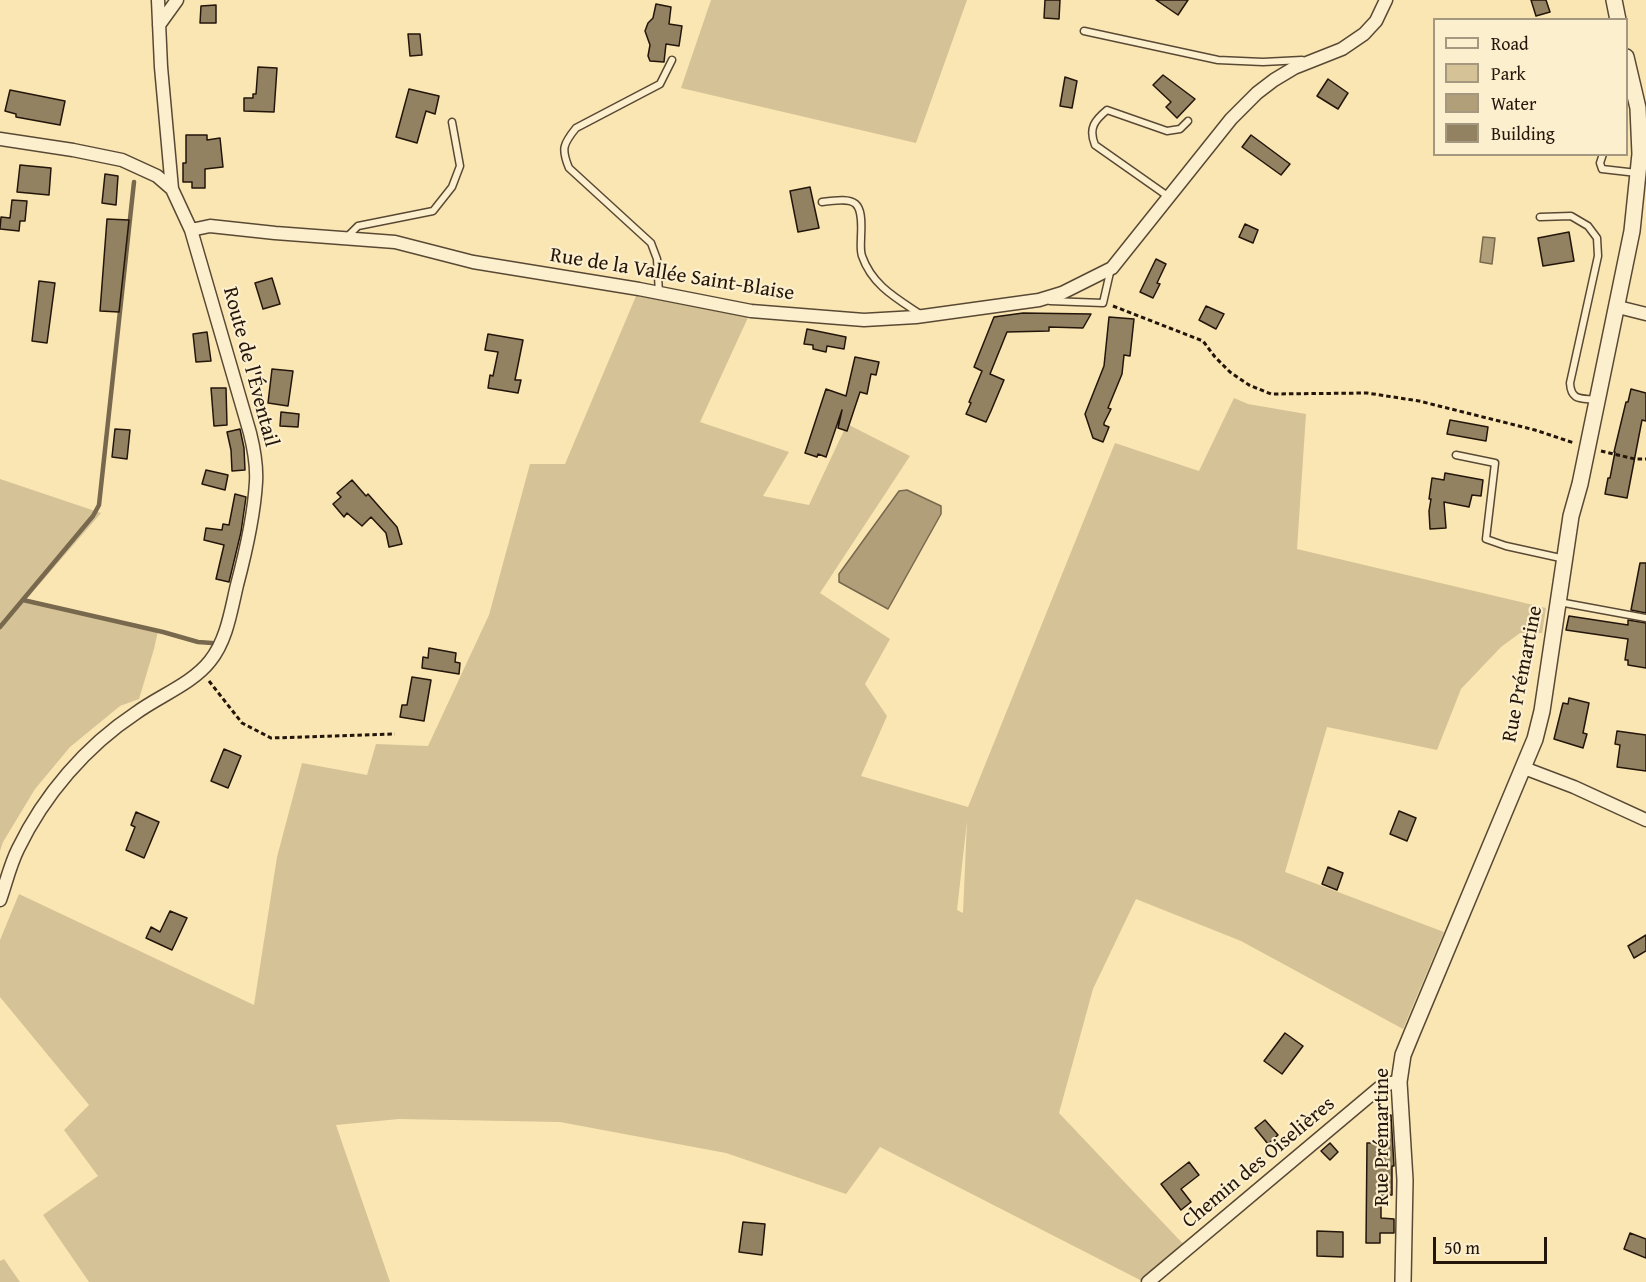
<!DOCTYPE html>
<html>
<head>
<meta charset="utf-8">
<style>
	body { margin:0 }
	#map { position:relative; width:1646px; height:1282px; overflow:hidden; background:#fae6b3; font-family:"Gentium Book Plus",serif }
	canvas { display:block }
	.legend { position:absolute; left:1433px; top:18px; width:195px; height:138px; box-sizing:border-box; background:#fcefce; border:2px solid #a59880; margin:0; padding:8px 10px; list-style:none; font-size:18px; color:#23150a }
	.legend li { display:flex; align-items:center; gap:12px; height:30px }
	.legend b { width:30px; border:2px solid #a59880 }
	.scale { position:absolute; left:1433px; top:1237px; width:114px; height:27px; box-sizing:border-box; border:3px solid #23150a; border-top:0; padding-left:8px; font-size:18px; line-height:21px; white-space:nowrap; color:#23150a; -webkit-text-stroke:4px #fcefce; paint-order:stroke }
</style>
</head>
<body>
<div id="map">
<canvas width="1646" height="1282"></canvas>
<ul class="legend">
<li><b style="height:8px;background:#fcefce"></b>Road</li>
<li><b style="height:16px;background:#d5c296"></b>Park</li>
<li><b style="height:16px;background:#b19f7a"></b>Water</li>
<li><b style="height:16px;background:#938262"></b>Building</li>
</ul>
<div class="scale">50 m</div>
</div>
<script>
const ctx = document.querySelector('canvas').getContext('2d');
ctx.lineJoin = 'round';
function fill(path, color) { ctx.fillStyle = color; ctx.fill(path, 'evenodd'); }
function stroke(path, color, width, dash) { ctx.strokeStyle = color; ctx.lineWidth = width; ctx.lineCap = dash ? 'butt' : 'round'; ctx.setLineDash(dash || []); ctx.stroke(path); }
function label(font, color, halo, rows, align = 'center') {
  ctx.font = font + ' "Gentium Book Plus",serif'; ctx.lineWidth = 4.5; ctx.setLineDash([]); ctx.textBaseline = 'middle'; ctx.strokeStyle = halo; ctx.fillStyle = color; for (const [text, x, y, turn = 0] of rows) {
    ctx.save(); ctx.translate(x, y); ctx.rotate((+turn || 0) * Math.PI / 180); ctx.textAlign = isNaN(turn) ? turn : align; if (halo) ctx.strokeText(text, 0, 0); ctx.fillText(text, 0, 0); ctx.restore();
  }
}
const green = new Path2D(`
	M711 0H967L916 143 681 88Z
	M639 289 751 311 700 422 789 452 763 496 809 505 847 424 910 456 820 593 890 639 865 684 887 716 861 776 968 807 1115 443 1199 471 1234 398 1248 404 1306 414 1297 549 1546 608 1542 633H1520L1501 647 1461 689 1437 750 1327 727 1285 872 1444 932 1403 1029 1241 941 1136 899 1093 989 1059 1113 1187 1248 1144 1282 880 1147 846 1194 726 1153 560 1122 399 1119 336 1125 390 1282H89L43 1215 98 1176 64 1130 89 1105 0 997V940L19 894 254 1005 277 857 302 763 367 775 376 744 428 746 489 615 530 464H565ZM967 821 963 913 957 910Z
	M0 479 101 513 24 602 158 631 154 649 139 699 120 706 70 747 35 789 3 842 0 851Z
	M4 1259 20 1282H0V1261Z`);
const water = new Path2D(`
	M1483 237 1495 238 1492 264 1480 262Z
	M907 490 941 506V514L888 609 839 582V574L899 491Z`);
const stream = new Path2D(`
	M23 600 163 632 198 642 212 643
	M0 627 93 516 99 505 134 182`);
const building = new Path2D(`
	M1045 0H1060L1059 19 1044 18Z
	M1156 0H1188L1178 15Z
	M1531 0H1546L1550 12 1536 16Z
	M656 4 671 7 669 24 682 26 679 46 666 44 664 62 650 61 648 56 650 45 645 31 648 23 653 18Z
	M216 5V23H200L201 6Z
	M408 34H420L422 55 410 56Z
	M258 67 277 68 274 112 244 111V98H253V94H256Z
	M1163 75 1195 99 1177 118 1166 107 1171 102 1153 85Z
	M1065 77 1077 81 1072 108 1060 106Z
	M1328 79 1348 93 1338 109 1317 96Z
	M409 89 439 96 435 114 426 111 417 143 396 137Z
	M10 90 65 101 60 125 16 117V114L5 111Z
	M186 135H207V140L220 138 223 167 205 169V188H192V182H183V163H186Z
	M1251 135 1290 164 1281 175 1242 147Z
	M20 165 51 168 49 195 17 192Z
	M105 174 118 176 116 205 102 203Z
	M810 187 819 228 798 232 790 191Z
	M12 200 27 201 25 221H20L19 231 0 229 1 217 10 218Z
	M107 219 129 220 119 312 100 311Z
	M1245 224 1258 230 1253 243 1239 237Z
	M1569 232 1574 261 1543 266 1538 238Z
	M1156 259 1166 264 1157 283 1160 284 1153 298 1140 292Z
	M272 278 280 304 263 309 255 283Z
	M39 281 55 283 47 343 32 341Z
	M1206 306 1224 314 1216 329 1199 320Z
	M1023 313 1091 314 1083 328 1049 327V331L1007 332 990 374 1004 380 991 411 986 422 966 414 971 403 969 402 982 371 974 367 994 317Z
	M1109 317 1134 319 1130 356 1124 355 1122 374 1108 408 1111 409 1104 423V425L1109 427 1103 442 1093 438 1085 414 1104 366Z
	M807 329 846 337 844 349 827 346 826 352 813 349V345L804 344Z
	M207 332 211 361 196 362 193 334Z
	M488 334 523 340 515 380H521L518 393 488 388 490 375 493 376 498 352 485 350Z
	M855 357 879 362 876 375 871 374 867 394 860 392 847 431 838 428 842 410 826 457 818 454 817 457 805 453 826 389 846 396Z
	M272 369 293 371 288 406 268 403Z
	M211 388H226L227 425 214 426Z
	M1631 389 1646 393V421L1642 420 1627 498 1605 494 1608 478H1610L1615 452H1614L1626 402H1628Z
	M281 412 299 414 298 427 280 426Z
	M1450 420 1488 427 1486 441 1447 434Z
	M115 429 130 430 127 459 112 457Z
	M240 429 244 448 245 470 232 471 231 450 227 432Z
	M206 470 228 475 225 490 202 484Z
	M1445 473 1483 480 1481 496 1472 495 1469 507 1444 502 1446 528 1430 529 1429 511 1431 499H1429L1432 478 1444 480Z
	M352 480 366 496 368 494 397 527 402 544 389 547 386 533 371 517 362 526 347 513 344 517 333 504 341 497 337 493Z
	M235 494 246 497 241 532 229 582 216 579 224 545 204 540 206 528 222 530 223 524 229 525Z
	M1640 563H1646V613L1631 610Z
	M1569 616 1628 625V620L1646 623V668L1628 665V660H1625L1628 639 1566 630Z
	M429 648 456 653 455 662 460 663 459 674 422 668 423 657 428 658Z
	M412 677 431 680 424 721 400 717 402 705H407Z
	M1569 698 1589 703 1583 733 1587 734 1583 748 1554 739 1563 703 1568 704Z
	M1617 731 1646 735V771L1617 767 1620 745 1615 744Z
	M224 749 241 756 228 788 211 781Z
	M1399 811 1416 818 1407 841 1390 834Z
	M136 812 159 822 144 858 126 850 135 827 131 825Z
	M1328 867 1343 873 1337 890 1322 884Z
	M170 911 187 918 172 950 146 938 151 927 160 932Z
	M1646 935V951L1634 958 1628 946Z
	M1285 1033 1303 1046 1282 1074 1264 1061Z
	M1382 1115H1391L1394 1166H1392V1195H1381V1218L1394 1219V1233H1380V1243H1366L1367 1143H1382L1380 1121Z
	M1265 1120 1278 1135 1268 1144 1255 1128Z
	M1330 1143 1338 1152 1330 1160 1321 1151Z
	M1189 1162 1199 1175 1181 1189 1191 1202 1181 1210 1161 1184Z
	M743 1222 765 1224 762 1255 739 1252Z
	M1317 1231 1343 1232V1257L1317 1256Z
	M1630 1233 1646 1239V1258L1624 1249Z`);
const path = new Path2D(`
	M1113 306 1203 341 1215 357 1230 372 1249 385 1271 394 1367 393 1419 401 1535 430 1574 443
	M1601 451 1635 459H1646
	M209 681 242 723 271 738 395 734`);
const service = new Path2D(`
	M1084 31 1218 60 1263 62 1302 60
	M1603 154 1600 163 1602 169 1637 173
	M1169 197 1095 145C1088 128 1095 120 1107 110L1167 131 1180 129 1188 121
	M822 202C857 197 863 200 861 237 861 243 860 250 862 256 872 285 896 298 920 314
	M1540 217 1571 216 1588 226 1597 238 1598 256 1570 383C1571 401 1581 398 1596 400
	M346 238 358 226 433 211 452 187 460 166 452 122
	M659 293 657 259 651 243 569 168C561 149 563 144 576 128L660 84 672 60
	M1050 301 1103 303 1111 268
	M1456 455 1495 463 1486 539 1506 546 1565 559
	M1559 602 1646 618`);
const minor = new Path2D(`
	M158 0 161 67 172 189
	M159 25 177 0
	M0 139 73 150 122 160 157 176 172 189 191 230 250 433C254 449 257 465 256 482 254 517 246 551 237 585 231 610 227 640 210 661 192 684 159 696 136 713 86 746 44 795 18 849 10 865 6 883 0 900
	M191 230 210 226 275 233 395 242 473 262 639 289 751 311 864 320 916 317 1039 300 1062 293 1112 268 1231 119 1257 93 1274 80 1294 68 1342 49 1364 34 1376 21 1386 0
	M1618 307 1646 314
	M1524 768 1574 787 1646 820
	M1148 1282 1379 1088 1391 1083 1399 1082`);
const tertiary = new Path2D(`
	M1614 0 1618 20
	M1403 1282 1405 1180 1399 1082 1403 1055 1412 1033 1535 739 1542 711 1571 516 1580 484 1632 231 1640 154 1638 108 1626 57`);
const streetNames = [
	["Rue de la Vallée Saint-Blaise",672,275,9],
	["Route de l'Éventail",250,367,75],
	["Rue Prémartine",1523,674,-79],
	["Rue Prémartine",1383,1137,-90],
	["Chemin des Oiselières",1259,1163,-40]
];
fill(green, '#d5c296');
fill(water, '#b19f7a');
stroke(water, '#78684d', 1.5);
stroke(stream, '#78684d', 4.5);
fill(building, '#938262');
stroke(building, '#23150a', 1.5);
stroke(service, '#594934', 9);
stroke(minor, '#594934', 15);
stroke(tertiary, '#594934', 18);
stroke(path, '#23150a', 3, [4.5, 3]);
stroke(service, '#fcefce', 6);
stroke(minor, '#fcefce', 12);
stroke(tertiary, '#fcefce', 15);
label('21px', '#23150a', '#fcefce', streetNames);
</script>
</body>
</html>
